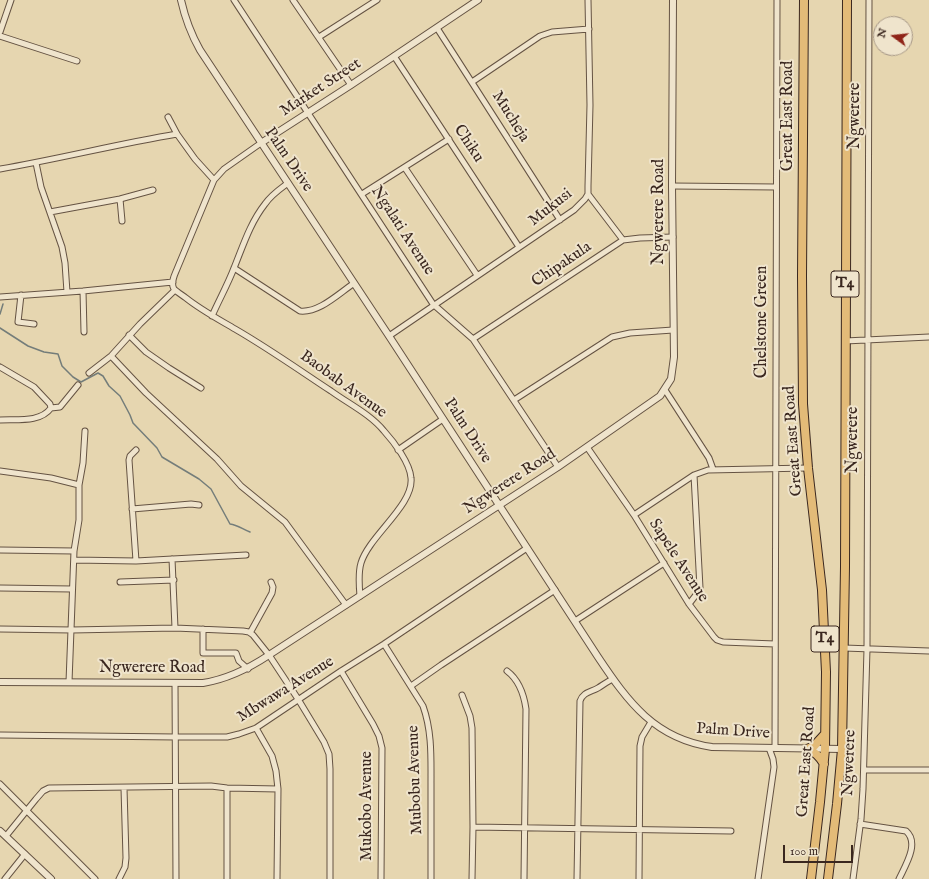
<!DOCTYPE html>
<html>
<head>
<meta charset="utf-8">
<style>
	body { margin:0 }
	#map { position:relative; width:929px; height:879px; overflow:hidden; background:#e6d6b0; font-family:"IM FELL English",serif }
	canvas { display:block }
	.north { position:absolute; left:873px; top:16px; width:40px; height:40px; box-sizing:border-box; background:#efe4cc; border:1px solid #a79887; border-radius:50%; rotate:285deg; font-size:11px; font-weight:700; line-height:16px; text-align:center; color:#3a271f }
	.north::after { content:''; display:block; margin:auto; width:14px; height:18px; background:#8f2418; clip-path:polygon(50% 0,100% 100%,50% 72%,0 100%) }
	.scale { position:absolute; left:783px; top:845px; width:70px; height:18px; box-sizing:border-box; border:2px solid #3a271f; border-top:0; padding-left:5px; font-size:12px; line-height:14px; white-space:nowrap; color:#3a271f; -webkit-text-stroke:3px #efe4cc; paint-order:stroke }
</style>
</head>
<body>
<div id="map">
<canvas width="929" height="879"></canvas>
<div class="north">N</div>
<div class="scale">100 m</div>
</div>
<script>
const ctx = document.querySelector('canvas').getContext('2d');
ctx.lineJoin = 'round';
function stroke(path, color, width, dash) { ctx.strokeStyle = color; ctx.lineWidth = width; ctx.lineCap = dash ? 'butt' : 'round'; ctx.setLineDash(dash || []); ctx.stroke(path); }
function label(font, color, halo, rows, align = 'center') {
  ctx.font = font + ' "IM FELL English",serif'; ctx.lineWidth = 4; ctx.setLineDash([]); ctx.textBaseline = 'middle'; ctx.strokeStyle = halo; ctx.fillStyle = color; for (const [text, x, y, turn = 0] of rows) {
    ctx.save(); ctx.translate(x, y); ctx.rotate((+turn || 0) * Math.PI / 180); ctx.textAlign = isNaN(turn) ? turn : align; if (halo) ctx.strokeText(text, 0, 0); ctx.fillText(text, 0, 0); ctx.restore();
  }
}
const stream = new Path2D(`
	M0 314 3 304
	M0 328 28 346 44 352 58 354 62 366 73 377 81 382 98 373 103 376 109 386 120 396 130 415 133 423 157 448 162 457 199 479 211 489 230 524C238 525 242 529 250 532`);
const minor = new Path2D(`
	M234 0 433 304 473 339 558 467
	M293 0 351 85
	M437 28 560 220
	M0 32 11 0
	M0 36 77 61
	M319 37 377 0
	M394 56 519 247
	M472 82 540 36 552 32 589 29
	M168 117 177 134
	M261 143 224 169 214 180 177 269C175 274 170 283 174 289 177 292 182 295 186 298 201 310 218 319 235 329 268 348 299 370 331 391 349 404 370 414 384 431 394 442 410 463 411 478 414 505 369 536 361 563 358 573 359 585 360 596
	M36 163 41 187 62 247 65 263 67 292
	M405 168 477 275
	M0 169C59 159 117 144 177 134L195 159 214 180
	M672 186 776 187
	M362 194 449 139
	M588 194 623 240
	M120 199 122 221
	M50 212 120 199 153 190
	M234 268 300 311C319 313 338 294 353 284
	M83 291 84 332
	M21 295 18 322 34 324
	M0 297 83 291 173 282
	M212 316C219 300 228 284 234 268 243 246 250 223 265 204 271 195 280 189 288 183
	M129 335 146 352 169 368 201 388
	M389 336 574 210 585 199 588 194V186L590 105 588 0
	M473 339 623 240 640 238 673 237
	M845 341 929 337
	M111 356 146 393 217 459 241 486 285 522 346 605
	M0 367 34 387 50 404 51 408
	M89 373 111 356 140 324 175 290
	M665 390 709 458 713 469
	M514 400 612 337 630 333 673 330
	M0 420C17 419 40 423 51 408L60 407 78 385
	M587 447 634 515 689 604 714 637 717 640 723 642 775 644
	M136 450 130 456 129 460 136 561
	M398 450 443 419
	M0 471 51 478 79 485
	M132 509 191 504 199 505
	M634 515 694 475 708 470 808 468
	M0 550 74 551 69 682
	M74 551 79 520V485L83 463 85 431
	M172 559 175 628
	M74 560 136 561 246 555
	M120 582 174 580
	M0 588 72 589
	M689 604 699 591 700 588 694 475
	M575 621 664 563
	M0 629 72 630 175 628 243 631 249 632 253 635 269 655 298 699 324 742 329 754 330 769V879
	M203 629V653H236L239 661 248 669
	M250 633 272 593 273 587 271 582
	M384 644 423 706C432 731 431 757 431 783 431 815 431 847 431 879
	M844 648 929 651
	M341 671 373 724 379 736 382 748 381 879
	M507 671C519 680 524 695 526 709L524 879
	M175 683 176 879
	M411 686 441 665 555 590
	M462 695 470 716 472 728 473 827 472 879
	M256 728 272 756 276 771 278 789 277 879
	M0 735 176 737H227L239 734 256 728 341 671 384 644 527 548
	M775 748 777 0
	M864 770H929
	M0 784 95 879
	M227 788V879
	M860 824 906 831C920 843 905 866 899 879
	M473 827 731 831
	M6 836 36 799 43 791 49 788 211 786 227 788 278 789
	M5 879 25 854
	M119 879 125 867 126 858 124 788
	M577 879 580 701C583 692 591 692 598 688 603 685 608 681 613 679
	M639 879 640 746 642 737 651 722
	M758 879 774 767 773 759 769 748
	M853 879 861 819 863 789 867 649 869 0`);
const tertiary = new Path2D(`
	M181 0C185 18 191 34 200 50L389 336 598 657C628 702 655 739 712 747L842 749
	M261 143 351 85 478 0
	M0 682 203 683C228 679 248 669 269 655L558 467 660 396 671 379 674 357 672 186 673 0
	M0 831 51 879`);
const primary = new Path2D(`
	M804 0 802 276 803 404 808 468 822 590 826 672 825 749 820 802 811 879
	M807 749 814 746 825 734
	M807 749C815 752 819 756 824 764
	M828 879 837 804 842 749 845 567 847 0`);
const shields = [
	[845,284,28],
	[825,639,28]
];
const shieldNames = [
	["T4",845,284],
	["T4",825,639]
];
const streetNames = [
	["Market Street",321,88,-33],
	["Great East Road",789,116,-90],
	["Ngwerere",856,116,-90],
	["Mucheja",510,117,58],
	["Chiku",468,144,57],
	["Palm Drive",288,160,56],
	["Mukusi",551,208,-38],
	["Ngwerere Road",660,212,-90],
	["Ngalati Avenue",402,231,57],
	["Chipakula",562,265,-34],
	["Chelstone Green",763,322,-90],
	["Baobab Avenue",343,385,36],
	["Palm Drive",467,431,57],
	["Ngwerere",854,440,-90],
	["Great East Road",794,441,-94],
	["Ngwerere Road",510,482,-33],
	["Sapele Avenue",678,561,57],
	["Ngwerere Road",152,669],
	["Mbwawa Avenue",286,690,-32],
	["Palm Drive",733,732,4],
	["Great East Road",807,762,-86],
	["Ngwerere",850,763,-88],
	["Mubobu Avenue",416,780,-92],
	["Mukobo Avenue",368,806,-90]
];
stroke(stream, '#747d7a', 1.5);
stroke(minor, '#655343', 7);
stroke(tertiary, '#655343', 8);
stroke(primary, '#3a271f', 10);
stroke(minor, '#efe4cc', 5);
stroke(tertiary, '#efe4cc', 6);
stroke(primary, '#e3bb78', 8);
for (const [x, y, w] of shields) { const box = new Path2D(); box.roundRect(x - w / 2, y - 13, w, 26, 3); ctx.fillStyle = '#efe4cc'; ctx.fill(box); stroke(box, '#3a271f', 1); }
label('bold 15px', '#3a271f', null, shieldNames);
label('16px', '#3a271f', '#efe4cc', streetNames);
</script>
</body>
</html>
